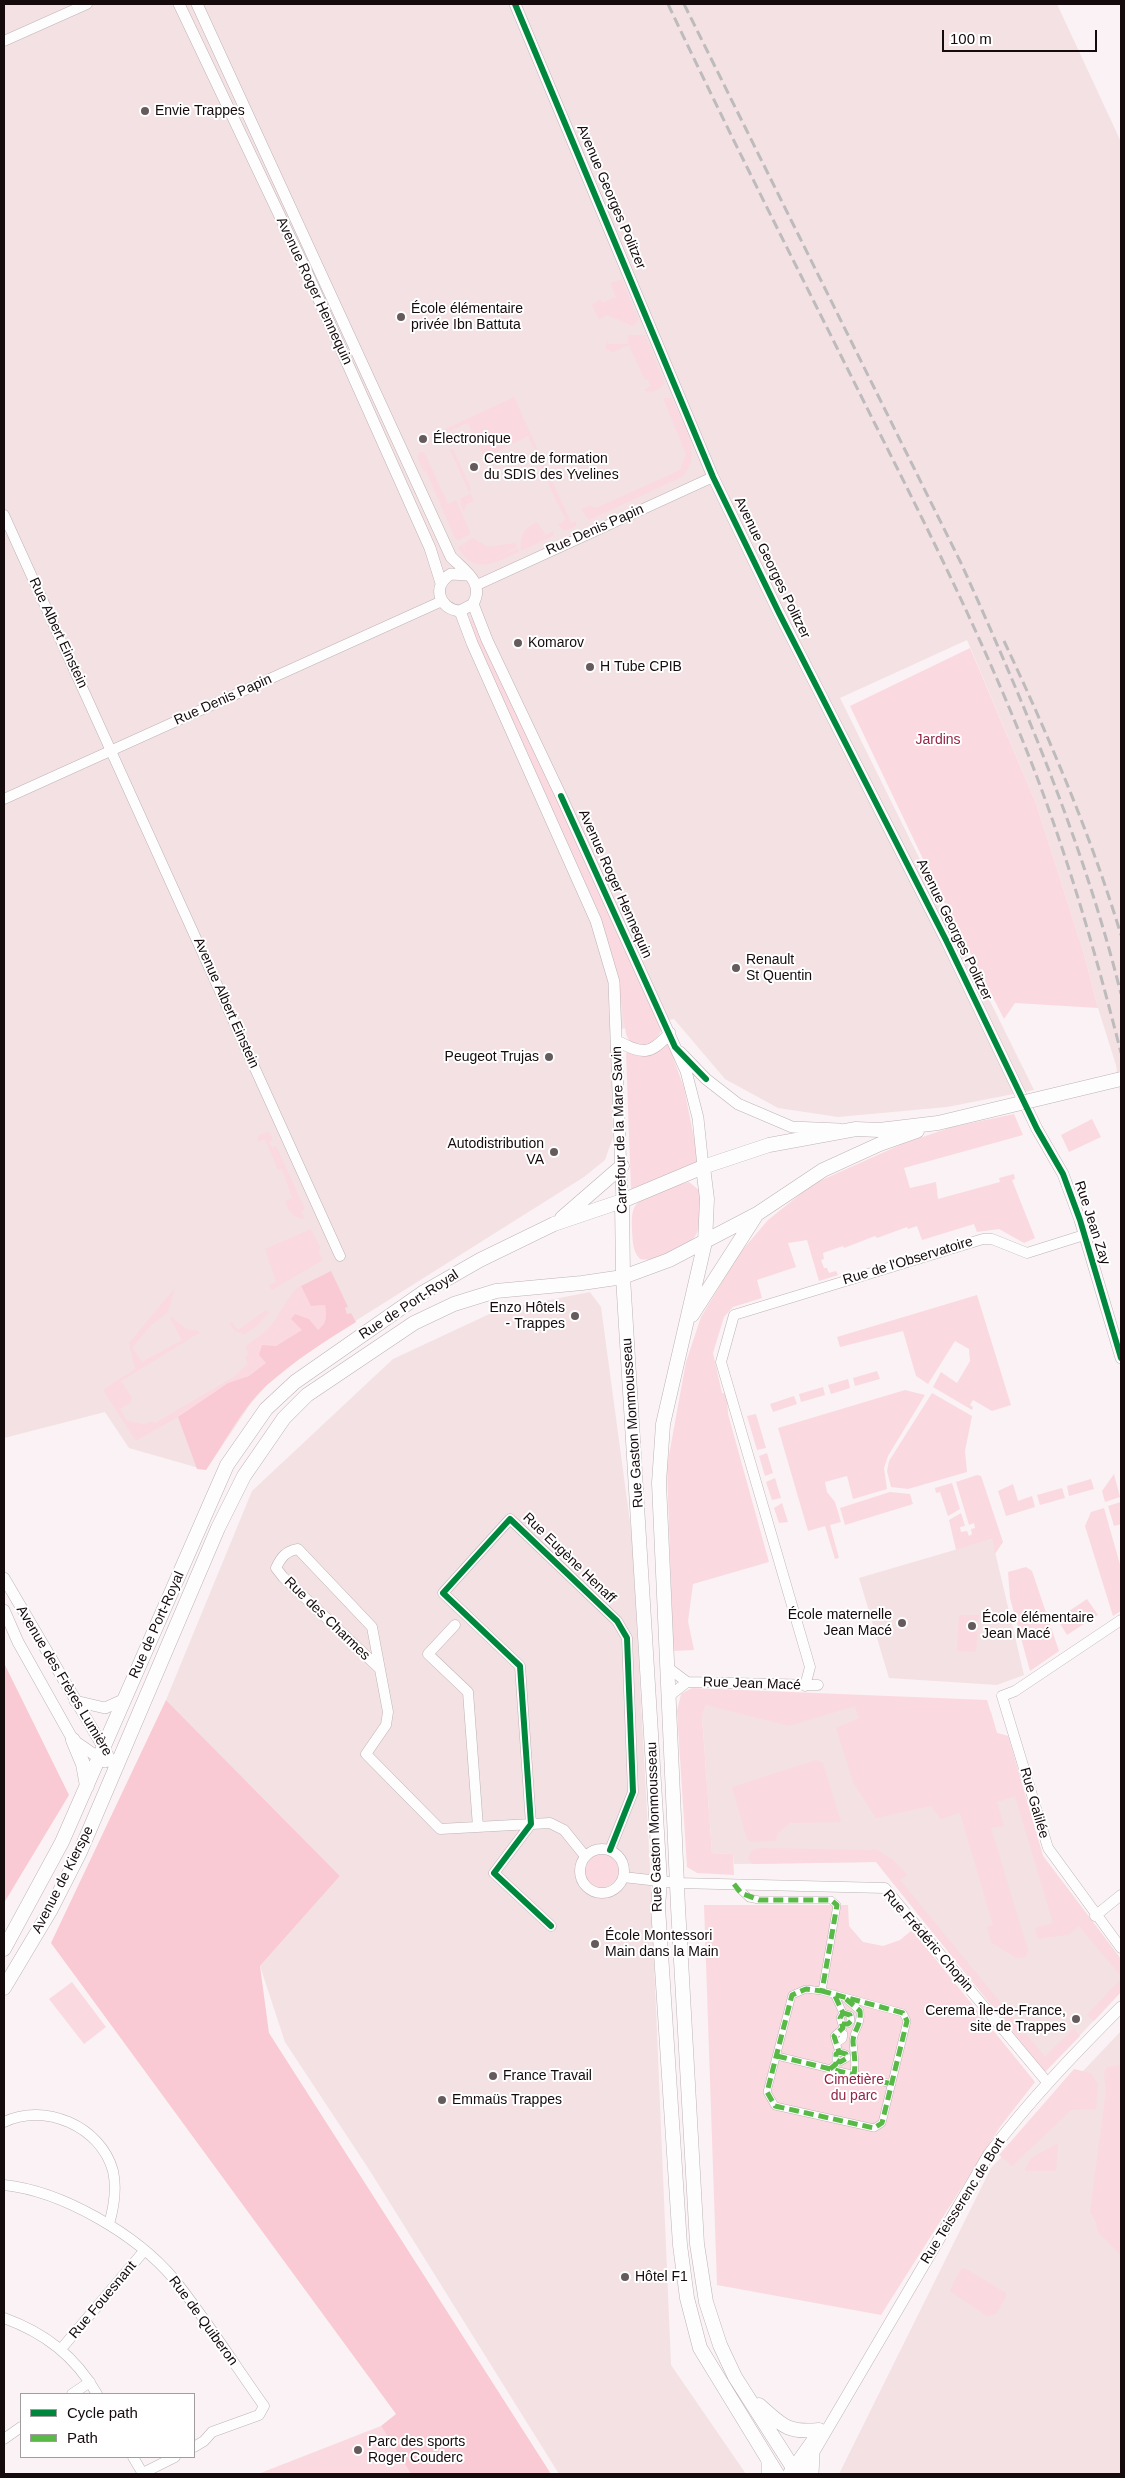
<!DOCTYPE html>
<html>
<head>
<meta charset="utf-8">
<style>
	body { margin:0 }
	#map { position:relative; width:1125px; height:2478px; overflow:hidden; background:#faf2f4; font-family:Helvetica,sans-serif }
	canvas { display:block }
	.frame { position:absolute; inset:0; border:5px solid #150a0c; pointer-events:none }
	.legend { position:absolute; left:20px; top:2393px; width:175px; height:65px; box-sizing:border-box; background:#fff; border:1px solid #a19d9e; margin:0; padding:6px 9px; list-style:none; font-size:15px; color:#150a0c }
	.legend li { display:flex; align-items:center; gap:10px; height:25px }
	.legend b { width:25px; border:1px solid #a19d9e }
	.scale { position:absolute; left:942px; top:30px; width:155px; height:22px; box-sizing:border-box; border:2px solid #150a0c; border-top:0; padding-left:6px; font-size:15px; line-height:18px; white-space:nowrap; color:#150a0c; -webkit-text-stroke:4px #fff; paint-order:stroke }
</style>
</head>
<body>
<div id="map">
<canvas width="1125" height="2478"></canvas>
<div class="frame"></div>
<ul class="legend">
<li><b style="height:6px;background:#00873e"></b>Cycle path</li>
<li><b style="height:6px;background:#58b947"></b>Path</li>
</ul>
<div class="scale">100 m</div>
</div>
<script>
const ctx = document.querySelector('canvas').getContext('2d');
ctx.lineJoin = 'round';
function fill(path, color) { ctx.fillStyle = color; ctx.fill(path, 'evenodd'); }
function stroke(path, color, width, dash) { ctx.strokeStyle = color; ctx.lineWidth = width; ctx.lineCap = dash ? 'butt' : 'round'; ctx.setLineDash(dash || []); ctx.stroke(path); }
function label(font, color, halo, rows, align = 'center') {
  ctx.font = font + ' Helvetica,sans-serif'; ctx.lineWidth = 4; ctx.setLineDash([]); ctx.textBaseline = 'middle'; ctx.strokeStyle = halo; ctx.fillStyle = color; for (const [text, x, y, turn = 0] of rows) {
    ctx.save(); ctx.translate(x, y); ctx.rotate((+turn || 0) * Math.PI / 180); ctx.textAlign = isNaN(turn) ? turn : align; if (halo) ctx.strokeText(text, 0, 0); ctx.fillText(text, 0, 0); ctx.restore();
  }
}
const built = new Path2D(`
	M4 4H1057L1121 142V1101L1116 1065 1098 1008 1084 954 1036 803 967 640 840 698 1034 1090 947 1107 838 1117 778 1108 725 1079 674 1019 611 1031 613 1137 605 1160 584 1177 314 1347 267 1385 251 1403 206 1470 129 1448 105 1412 4 1438Z
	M590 1292 601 1307 632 1537 650 1867 671 2365 746 2474H559L370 2171 285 2042 260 1966 340 1876 166 1700 252 1491 393 1359 498 1310Z
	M992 1539 1024 1675 997 1685 889 1678 859 1578Z
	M706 1705H855L991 1712 997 1733 1008 1736 1043 1856 1121 1959V1992L1045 2072 876 1862 734 1864 733 1854 712 1853 702 1716Z
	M1121 2031V2474H839L991 2168Z`);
const green = new Path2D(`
	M622 279 639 320 632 326 607 315 599 319 592 305 600 299 602 303 616 297 611 283Z
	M628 335H645L665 383C659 389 653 395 644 390L651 386 648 379 645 380 629 345 611 353 610 350 606 351 607 337 608 344H628Z
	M514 397 571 523 576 521V526L565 531 558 525 566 519 557 503 528 436 484 458 469 425 465 424 450 431 449 429 442 433 441 431Z
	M663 398H672C682 423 705 454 682 477L589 520 581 509 590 506 596 508 680 470 686 454Z
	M453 449 471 489 469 491 474 501 467 504 463 512 460 499 470 494 450 450Z
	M420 452H424L448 504 456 500 470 532 469 535 459 540 455 538 426 471 424 472 417 457Z
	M537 522 545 534 539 538 554 531 553 536 521 551C519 538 524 527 537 522Z
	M473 538 488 547 516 543 517 547 496 558 518 548 519 552C497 562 475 576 458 548L462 544 466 553 463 544Z
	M471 619 476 620 662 1027C659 1038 655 1042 645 1047L630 1043 626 1034 617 976 600 915 466 622Z
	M970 648 1036 803 1084 954 1098 1008 1015 1003 1004 1019 934 882 850 706Z
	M668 1043 684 1088 699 1163 631 1189 626 1053 629 1052C648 1058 652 1054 668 1043Z
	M1014 1114 1023 1135 904 1168 910 1188 936 1182 938 1199 1000 1182 999 1178 1014 1174 1015 1179 1012 1180 1035 1238 1024 1243 999 1229 977 1232 974 1224 922 1240 917 1226 908 1229 907 1227 877 1238 875 1236 844 1248 843 1246 823 1253 824 1259 821 1260 824 1268H827L829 1273 836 1271 838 1275 819 1281 807 1240 788 1243 796 1267 757 1280 762 1298 733 1307 724 1317 713 1353 722 1393 727 1394 728 1414 769 1562 693 1584 688 1621 694 1650 673 1651 667 1466 686 1362 701 1317 739 1254 768 1220 813 1184 902 1144 952 1127Z
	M1092 1119 1101 1137 1069 1152 1061 1135Z
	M269 1132 273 1140 269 1142 272 1148 276 1146 305 1209 301 1211 305 1219C292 1218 289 1211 285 1201L292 1198 282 1169 278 1170 265 1139 257 1142 258 1135Z
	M689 1182 699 1190C702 1225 704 1242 667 1254 657 1257 650 1261 640 1259 632 1250 633 1242 632 1231 632 1223 631 1215 634 1208 639 1196 676 1185 689 1182Z
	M311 1229 321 1249 318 1251 323 1260 272 1290 269 1285 276 1282 265 1249Z
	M301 1286 311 1306 325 1305C327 1316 327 1323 318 1330L309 1319 303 1330 259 1355 266 1363 249 1376 228 1383 178 1417 136 1441 103 1390 135 1369 129 1343 175 1288 168 1312 151 1325 132 1348 142 1362 182 1340 170 1318 172 1317 186 1329 198 1331 199 1333 121 1381 132 1398 130 1403 120 1409 127 1421 144 1424 152 1421 155 1423 235 1376 248 1364 245 1357 249 1354 245 1347C252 1341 261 1336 267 1330 279 1319 289 1291 301 1286Z
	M977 1295 1011 1405 992 1411 973 1400 970 1405 973 1407 972 1410 933 1387 941 1372 957 1383 970 1361 969 1349 955 1341 928 1384 916 1376 903 1331 840 1347 837 1337Z
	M266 1310 269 1312 256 1327 244 1334 235 1331 229 1323 232 1322 238 1330Z
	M877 1371 880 1379 855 1386 853 1378Z
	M848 1379 850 1388 831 1394 828 1385Z
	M823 1387 825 1395 801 1402 799 1394Z
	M905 1390 925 1395 888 1456 884 1468 887 1489 853 1499 847 1476 825 1482 827 1492 835 1502 841 1522 830 1525 839 1558 835 1559 825 1526 808 1531 778 1428Z
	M932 1393 972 1416 965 1451 967 1472 908 1489 891 1487 887 1471 889 1461Z
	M794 1396 797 1404 773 1412 770 1404Z
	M756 1414 766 1448 757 1450 747 1416Z
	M767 1453 773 1473 765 1476 759 1456Z
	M1114 1474 1120 1497 1105 1502 1102 1491Z
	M977 1475 981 1476 1003 1542 995 1554 992 1539 956 1550 949 1520 961 1513 965 1526 960 1527 961 1532 967 1531 969 1536 972 1534 971 1529 975 1528 974 1523 969 1525 956 1482Z
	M775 1478 781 1498 772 1500 766 1482Z
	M1091 1479 1094 1489 1069 1496 1067 1486Z
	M952 1483 960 1509 948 1516 940 1492 936 1493 935 1488Z
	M1013 1484 1018 1501 1032 1496 1035 1507 1006 1516 998 1491Z
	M1062 1488 1065 1498 1040 1505 1037 1495Z
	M890 1492 910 1494 913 1504 845 1525 840 1508Z
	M1121 1502V1524L1114 1526 1108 1506Z
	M782 1503 788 1522 779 1523 774 1508Z
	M1104 1508 1121 1568V1611L1113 1616 1085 1526 1091 1512Z
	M1026 1567 1032 1571 1059 1651 1030 1671 1010 1598 1008 1572Z
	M1087 1599 1098 1615 1067 1635 1057 1619Z
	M959 1615H979L976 1652 957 1651Z
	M692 1688 987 1700 997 1733 1008 1736 1043 1856 1121 1959V1976L1079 1926 1068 1935 1038 1939 1035 1928 1053 1923 1015 1796 997 1802 1004 1826 991 1828 1028 1950 1026 1957 1016 1958 991 1942 987 1927 993 1925 960 1813 941 1819 931 1806 876 1818 853 1782 836 1728 859 1718 855 1706 789 1726 706 1705 702 1716 712 1853 733 1854 734 1875 697 1873 687 1867 677 1711 681 1694Z
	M816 1760 823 1763 841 1822 790 1823 778 1833 776 1841 751 1842 747 1839 732 1787Z
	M760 1848 877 1850 893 1860 907 1875 900 1880 1045 2057 1074 2028 1080 2036 1045 2072 876 1862 752 1864 748 1858 751 1851Z
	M584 1870a17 17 0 1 1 34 0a17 17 0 1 1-34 0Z
	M704 1905H848L849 1926 863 1942 883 1946 900 1940 912 1930 1035 2082 1000 2127 881 2315 717 2285Z
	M1121 1979V1992L1094 2021 1087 2015Z
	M72 1982 106 2027 84 2044 49 1999Z
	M1121 2065V2255L1098 2232 1096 2222 1090 2211 1106 2091 1104 2073 1107 2067Z
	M1074 2069 1091 2073 1098 2085 1096 2109 1071 2110 1012 2166 999 2155Z
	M1058 2143 1056 2171H1027L1025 2169 1031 2158Z
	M964 2268 1006 2293V2297L996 2314 987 2316 950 2291 960 2270Z
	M381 2426 411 2474H258Z`);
const forest = new Path2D(`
	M331 1271 348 1307 345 1308 347 1314 351 1313 356 1322C325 1341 294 1361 267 1385 242 1408 225 1442 206 1470L197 1469 178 1417 228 1383 249 1376 266 1363 259 1355 262 1345 276 1346 302 1330 291 1319 295 1314 309 1319 318 1330C327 1323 327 1316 325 1305L311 1306 301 1286Z
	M4 1663 69 1795 4 1903Z
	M166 1700 340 1876 260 1966 269 2033 551 2474H411L381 2426 396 2414 51 1943Z`);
const pedestrian = new Path2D(`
	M734 1884 749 1898 759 1900H831L837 1905 822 1991 806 1989 792 1995 767 2092 775 2106 874 2128 882 2123 907 2021 903 2013 822 1991
	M846 1999 860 2011C862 2026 853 2030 853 2042 854 2055 856 2061 854 2075
	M842 2024H848L851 2021 850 2015 843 2013
	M837 2043 843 2039 844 2034 840 2032
	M777 2056 892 2084
	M837 2060 840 2062 847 2058 846 2054 839 2052
	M830 2069 836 2064V2054L839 2052 834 2036 843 2028 840 2018 843 2013 834 1994`);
const minor = new Path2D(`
	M4 41 87 4
	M4 515 340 1256
	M477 585 713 477
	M4 799 442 601
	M1121 1620 1015 1691 1002 1696 1048 1848 1121 1948
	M455 1625 428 1654 468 1692 478 1827
	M667 1667 687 1682 818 1685
	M379 1668 283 1577 276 1568C281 1557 286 1551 298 1549L372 1627 388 1712 386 1725 366 1754 440 1829 550 1823 564 1830 585 1856
	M805 1686 810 1667 721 1362 734 1315 983 1239H992L1027 1253 1084 1235
	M668 1697 687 1682
	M580 1871a22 22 0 1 1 44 0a22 22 0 1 1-44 0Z
	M623 1877 677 1883 885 1888 1047 2082
	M1095 1916 1121 1895
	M551 1926 494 1873 531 1824 520 1666 443 1593 510 1519 617 1621 627 1638 633 1792 610 1850
	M4 2122C44 2102 101 2126 113 2171 117 2189 114 2207 109 2224
	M4 2185C62 2191 136 2234 174 2279 206 2319 234 2364 264 2406L259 2415 212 2432 204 2441 194 2447
	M4 2318C45 2333 75 2356 97 2394
	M61 2349 144 2251
	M72 2394 90 2382
	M4 2439 21 2427
	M133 2457 143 2474
	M143 2473 175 2457`);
const tertiary = new Path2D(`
	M179 4 307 273 430 548 441 583
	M197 4 451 557C465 571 485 583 473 604L460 611C438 609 432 585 451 574L468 575
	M515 4 713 477 779 613 947 942 1037 1129 1063 1174 1080 1220 1121 1358
	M473 604 487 640 561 796 686 1071 698 1118 703 1167
	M460 611 472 643 596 921 614 982 622 1201
	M617 1041C643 1054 649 1056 670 1033
	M680 1052 706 1079 738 1104 792 1127 839 1129
	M4 1578 116 1769
	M4 1610 18 1642 73 1740 105 1762
	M75 1701 105 1708 125 1699
	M767 2474V2461
	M788 2474 820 2429
	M801 2474 989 2154C1029 2101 1074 2054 1121 2007
	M813 2474 814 2454`);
const secondary = new Path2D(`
	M703 1167 707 1199 705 1242 663 1424 659 1483 678 1907 697 2244 706 2302 720 2345 735 2377 797 2474
	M622 1201 623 1277 660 1881 658 1907 680 2245 687 2298 700 2348 777 2474
	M562 1218 622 1166
	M692 1315 755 1217
	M73 1740 83 1764 87 1786
	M4 1949 62 1842 227 1465 266 1409 295 1382 424 1292 480 1260 554 1224 622 1201 703 1167 769 1145 856 1129 879 1130 938 1123 1021 1103
	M4 1988 50 1911 80 1852 218 1528 244 1476 284 1418 307 1395 414 1323 454 1304 496 1291 582 1283 623 1277 669 1260 757 1214 823 1170 880 1144 917 1131
	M759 2405C782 2425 786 2433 819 2430`);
const rail = new Path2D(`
	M668 4C734 144 805 283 874 422 932 537 989 652 1035 772 1070 864 1097 958 1121 1053
	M684 4 961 563C1024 703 1084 845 1121 994
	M1004 641C1049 737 1090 833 1121 935`);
const secondaryBridge = new Path2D(`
	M1021 1103 1121 1079`);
const quiet = new Path2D(`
	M734 1884 741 1893 759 1900H831L837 1905 822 1991 806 1989 792 1995 767 2092 775 2106 874 2128 882 2123 907 2021 903 2013 822 1991
	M846 1999 860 2011C862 2026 853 2030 853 2042 854 2055 856 2061 854 2075
	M842 2024H848L851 2021 850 2015 843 2013
	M777 2056 892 2084
	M837 2060 840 2062 847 2058 846 2054 839 2052
	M830 2069 836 2064V2054L839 2052 834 2036 843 2028 840 2018 843 2013 834 1994`);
const cycleway = new Path2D(`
	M515 4 713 477 779 613 947 942 1037 1129 1063 1174 1080 1220 1121 1358
	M561 796 675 1047 706 1079
	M551 1926 494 1873 531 1824 520 1666 443 1593 510 1519 617 1621 627 1638 633 1792 610 1850`);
const markers = [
	[145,111,5,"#655b5d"],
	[401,317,5,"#655b5d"],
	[423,439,5,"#655b5d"],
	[474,467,5,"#655b5d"],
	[518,643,5,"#655b5d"],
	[590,667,5,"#655b5d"],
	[736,968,5,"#655b5d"],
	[549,1057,5,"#655b5d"],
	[554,1152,5,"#655b5d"],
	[575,1316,5,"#655b5d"],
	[902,1623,5,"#655b5d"],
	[972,1626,5,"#655b5d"],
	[595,1944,5,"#655b5d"],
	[1076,2019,5,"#655b5d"],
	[493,2076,5,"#655b5d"],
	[442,2100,5,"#655b5d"],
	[625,2277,5,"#655b5d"],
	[358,2450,5,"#655b5d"]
];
const poiNames = [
	["Envie Trappes",155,111],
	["École élémentaire",411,309],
	["privée Ibn Battuta",411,325],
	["Électronique",433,439],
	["Centre de formation",484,459],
	["du SDIS des Yvelines",484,475],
	["Komarov",528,643],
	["H Tube CPIB",600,667],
	["Renault",746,960],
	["St Quentin",746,976],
	["Peugeot Trujas",539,1057,"right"],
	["Autodistribution",544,1144,"right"],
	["VA",544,1160,"right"],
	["Enzo Hôtels",565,1308,"right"],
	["- Trappes",565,1324,"right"],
	["École maternelle",892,1615,"right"],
	["Jean Macé",892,1631,"right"],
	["École élémentaire",982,1618],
	["Jean Macé",982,1634],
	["École Montessori",605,1936],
	["Main dans la Main",605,1952],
	["Cerema Île-de-France,",1066,2011,"right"],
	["site de Trappes",1066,2027,"right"],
	["France Travail",503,2076],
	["Emmaüs Trappes",452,2100],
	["Hôtel F1",635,2277],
	["Parc des sports",368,2442],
	["Roger Couderc",368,2458]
];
const streetNames = [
	["Avenue Georges Politzer",611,197,67],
	["Avenue Roger Hennequin",314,291,65],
	["Rue Denis Papin",595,530,-24],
	["Avenue Georges Politzer",772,568,64],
	["Rue Albert Einstein",58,633,65],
	["Rue Denis Papin",223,700,-24],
	["Avenue Roger Hennequin",615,884,66],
	["Avenue Georges Politzer",954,930,64],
	["Avenue Albert Einstein",226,1003,66],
	["Carrefour de la Mare Savin",620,1130,-92],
	["Rue Jean Zay",1092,1223,72],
	["Rue de l'Observatoire",908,1261,-17],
	["Rue de Port-Royal",409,1305,-33],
	["Rue Gaston Monmousseau",633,1423,-94],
	["Rue Eugène Henaff",569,1558,44],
	["Rue des Charmes",327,1619,44],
	["Rue de Port-Royal",157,1625,-66],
	["Avenue des Frères Lumière",64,1681,59],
	["Rue Jean Macé",752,1684,2],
	["Rue Galilée",1034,1803,74],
	["Rue Gaston Monmousseau",655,1827,-92],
	["Avenue de Kierspe",63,1880,-63],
	["Rue Frédéric Chopin",928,1941,49],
	["Rue Teisserenc de Bort",963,2201,-58],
	["Rue Fouesnant",103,2300,-50],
	["Rue de Quiberon",203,2321,54]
];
const parkNames = [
	["Jardins",938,740],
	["Cimetière",854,2080],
	["du parc",854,2096]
];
fill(built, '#f4e1e4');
fill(green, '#fadae0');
fill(forest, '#facad4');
stroke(pedestrian, '#bdb3b5', 8);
stroke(minor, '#bdb3b5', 11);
stroke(tertiary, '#bdb3b5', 12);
stroke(secondary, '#bdb3b5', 15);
stroke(pedestrian, '#fefdfd', 7);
stroke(minor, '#fefdfd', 10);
stroke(tertiary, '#fefdfd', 11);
stroke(secondary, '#fefdfd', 14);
stroke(rail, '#bdbbbb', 3, [10, 5]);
stroke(secondaryBridge, '#bdb3b5', 15, []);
stroke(secondaryBridge, '#fefdfd', 14);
stroke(quiet, '#58b947', 5, [10, 5]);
stroke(cycleway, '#00873e', 6);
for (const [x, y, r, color] of markers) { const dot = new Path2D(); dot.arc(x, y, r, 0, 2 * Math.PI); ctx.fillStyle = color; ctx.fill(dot); stroke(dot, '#fff', 2); }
label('14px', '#150a0c', '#fff', poiNames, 'left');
label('14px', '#150a0c', '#fff', streetNames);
label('14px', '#942446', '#fff', parkNames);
</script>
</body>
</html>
